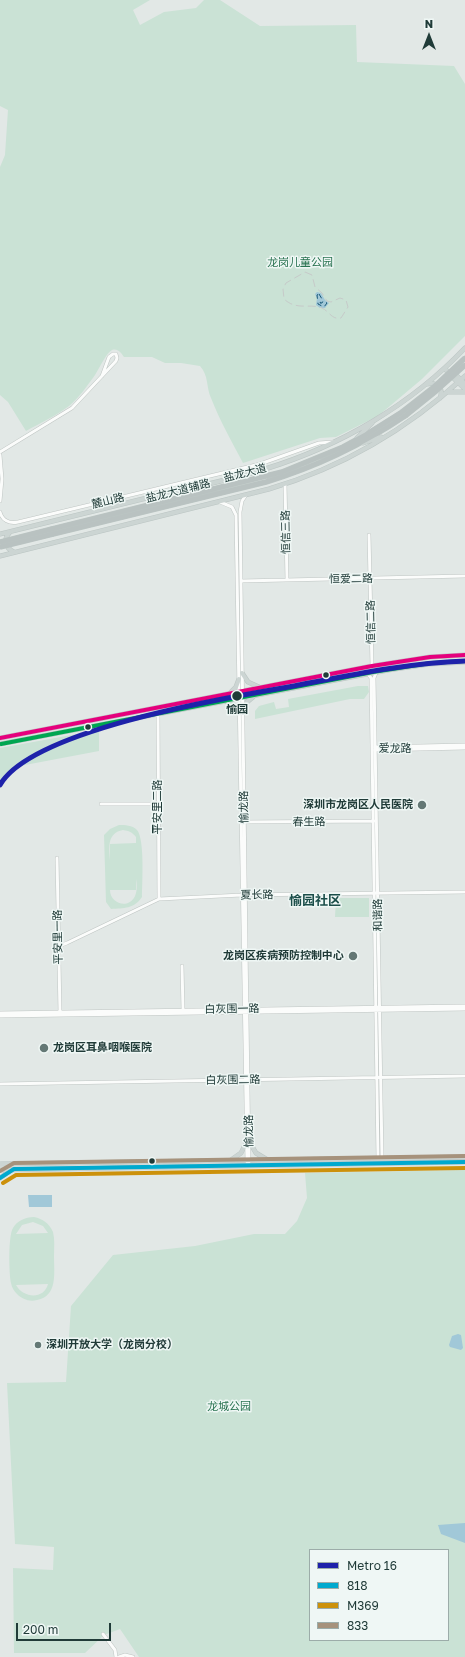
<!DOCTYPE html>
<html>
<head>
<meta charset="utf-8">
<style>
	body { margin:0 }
	#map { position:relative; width:465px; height:1657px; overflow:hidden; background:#e2e8e6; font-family:"Golos Text",sans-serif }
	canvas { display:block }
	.legend { position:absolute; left:309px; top:1549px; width:140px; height:92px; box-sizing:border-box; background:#eff7f5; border:1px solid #9caca9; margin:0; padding:5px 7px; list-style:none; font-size:12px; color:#203b38 }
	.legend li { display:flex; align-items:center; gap:8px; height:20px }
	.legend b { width:20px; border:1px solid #9caca9 }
	.north { position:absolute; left:409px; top:16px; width:40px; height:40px; -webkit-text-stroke:3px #eff7f5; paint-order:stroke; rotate:0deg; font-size:11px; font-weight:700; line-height:16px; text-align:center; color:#203b38 }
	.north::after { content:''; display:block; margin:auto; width:14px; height:18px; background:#203b38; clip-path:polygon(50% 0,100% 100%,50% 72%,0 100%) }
	.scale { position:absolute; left:16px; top:1623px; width:95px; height:18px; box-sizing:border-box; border:2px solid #203b38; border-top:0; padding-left:5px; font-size:12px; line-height:14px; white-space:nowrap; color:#203b38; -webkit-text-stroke:3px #eff7f5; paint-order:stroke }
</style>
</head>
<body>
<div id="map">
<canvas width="465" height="1657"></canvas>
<ul class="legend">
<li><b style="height:5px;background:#1e22aa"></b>Metro 16</li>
<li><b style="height:5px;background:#00a9ce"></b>818</li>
<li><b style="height:5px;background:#cc910b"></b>M369</li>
<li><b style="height:5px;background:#a6927c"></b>833</li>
</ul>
<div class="north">N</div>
<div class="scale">200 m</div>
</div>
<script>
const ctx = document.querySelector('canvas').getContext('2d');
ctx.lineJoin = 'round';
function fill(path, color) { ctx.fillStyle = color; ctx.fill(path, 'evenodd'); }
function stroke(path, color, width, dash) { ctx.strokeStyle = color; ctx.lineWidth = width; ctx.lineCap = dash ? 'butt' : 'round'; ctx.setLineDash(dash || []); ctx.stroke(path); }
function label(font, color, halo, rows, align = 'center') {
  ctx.font = font + ' "Golos Text","Noto Sans SC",sans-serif'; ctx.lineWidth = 3; ctx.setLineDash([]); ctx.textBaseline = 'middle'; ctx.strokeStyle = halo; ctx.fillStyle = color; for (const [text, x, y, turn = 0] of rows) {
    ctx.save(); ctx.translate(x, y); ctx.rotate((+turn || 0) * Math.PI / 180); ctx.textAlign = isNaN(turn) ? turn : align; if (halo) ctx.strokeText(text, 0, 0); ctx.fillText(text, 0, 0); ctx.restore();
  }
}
const green = new Path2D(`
	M0 0H150L133 10 140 25 164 12 196 8 204 0H220L260 26 356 25 357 62 454 66 465 84V336L422 379 378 416 336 437 320 438 243 463C232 442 220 421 211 398 206 387 209 376 200 366L181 363H165L152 357H124C121 353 118 348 112 350 106 353 99 369 95 375 87 386 79 398 69 406 56 416 40 423 26 431L8 402 0 395V167L5 155 8 110 0 106Z
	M358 686H368L369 692 364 699H350L255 719V711L259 706 274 702 276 709 289 707 288 699Z
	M99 730V751L25 765 11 770 0 782V748Z
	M119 825C125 825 132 825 137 830 145 839 142 884 142 897 134 909 124 908 111 909L106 902 104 835 110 829ZM123 830C129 831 132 832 136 837V843L110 844V860C109 847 107 833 123 830ZM136 879C142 912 110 908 110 890H136Z
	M336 898H369V917H335Z
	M465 1170V1657H139L120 1629 104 1635 85 1653H14L13 1568 53 1570 54 1547 15 1544 7 1383 66 1382 71 1306 113 1255 195 1246 254 1234H285L297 1221 307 1198 305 1173ZM310 1550H448V1640H310Z
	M34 1217C43 1219 49 1223 53 1232 55 1240 54 1248 54 1256 54 1273 58 1296 37 1300 29 1302 22 1299 17 1294 14 1291 12 1288 11 1283 9 1274 8 1236 13 1228 17 1221 25 1217 34 1217ZM33 1222 43 1226 48 1233 16 1234 22 1225ZM48 1284C44 1300 23 1298 16 1285Z`);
const water = new Path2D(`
	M317 292 321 293 325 300 329 303 325 308H320L316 305 317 298 315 294Z
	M28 1195H52V1207H29Z
	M458 1334 461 1335 463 1348 461 1350 450 1347 449 1345 452 1336Z
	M465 1523V1543L441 1534 438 1525Z`);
const ferry = new Path2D(`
	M319 294 322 299 320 303H322L323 301 327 303 324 307 318 304 317 295Z`);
const minor = new Path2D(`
	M0 452 72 408 116 361 117 358 116 354H113L109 357 102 376
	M0 455 2 479 0 501
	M285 484 287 580
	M246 495 242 501 240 512 249 1162
	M220 502 232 507 236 515 247 1162
	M0 512C2 520 9 524 18 522L260 464 319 443 333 442
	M369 535 372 666
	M241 581 465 576
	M376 673 374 678 382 1158
	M368 674 371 678 378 1158
	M158 714 159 899
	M375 747 465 745
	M375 750 465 748
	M101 804H158
	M244 822 374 821
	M57 858 60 1013
	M59 946 67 943 159 899 242 895 465 892
	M182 966 183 1010
	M0 1013 465 1006
	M0 1016 465 1009
	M0 1084 465 1076
	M103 1634 115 1650 116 1657
	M119 1657 125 1655 133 1657`);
const major = new Path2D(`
	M445 368 448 373 465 389
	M454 373 465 384
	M427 384C437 382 444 388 440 398
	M447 392H465
	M357 438 372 423
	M363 443 381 437
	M10 532C3 539 5 548 14 552
	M0 534C53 521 106 508 159 495 194 487 231 480 265 469 340 446 411 405 465 348
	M0 556 269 489C343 467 409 428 465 376
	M242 673 248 682 259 687
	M231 692 236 687 239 679
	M227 702 236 706 239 713
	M243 713 247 702 253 697
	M0 738 372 666 430 657 465 655
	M0 744 388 670 429 664 465 662
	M250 1143 256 1153 266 1159
	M231 1160 241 1153 246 1143
	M0 1164 465 1157
	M0 1170 465 1162
	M0 1178 11 1170`);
const highway = new Path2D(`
	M52 529 282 472 343 447 367 434 402 412
	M53 534 266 482C316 467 362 445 405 416`);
const rail = new Path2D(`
	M305 272 312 275 315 287 322 293 327 301 331 302 340 298 346 300 348 307 341 318C332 320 330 312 322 308 309 303 297 311 284 299L283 289 286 283Z`);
const highwayBridge = new Path2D(`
	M402 412 434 387 465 358
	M405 416 436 391 465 365
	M0 542 52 529
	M0 547 53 534`);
const bus1 = new Path2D(`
	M0 1178 14 1169 465 1162`);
const bus2 = new Path2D(`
	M3 1183 16 1175 465 1168`);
const bus3 = new Path2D(`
	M0 1171 14 1163 465 1156`);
const bus4 = new Path2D(`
	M0 738 372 666 430 657 465 655`);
const bus5 = new Path2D(`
	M1 744 373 672 431 663 465 661`);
const metro1 = new Path2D(`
	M0 785C32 729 230 697 294 686 351 675 407 663 465 661`);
const markers = [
	[326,675,3.5,"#203b38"],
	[237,696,5.5,"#203b38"],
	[88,727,3.5,"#203b38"],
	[422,805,5,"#647875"],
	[353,956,5,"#647875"],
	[44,1048,5,"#647875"],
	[152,1161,3.5,"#203b38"],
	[38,1345,4,"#647875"]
];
const parkNames = [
	["龙岗儿童公园",300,263],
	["龙城公园",229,1407]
];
const streetNames = [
	["盐龙大道",245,473,-14],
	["盐龙大道辅路",178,491,-14],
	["麓山路",108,501,-14],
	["恒信三路",286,532,-91],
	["恒爱二路",351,579,-1],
	["恒信二路",371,622,-91],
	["爱龙路",395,749],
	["平安里二路",158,807,-90],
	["愉龙路",244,807,-91],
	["春生路",309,822,-1],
	["夏长路",257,895,-1],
	["和谐路",378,915,-91],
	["平安里一路",58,937,-91],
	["白灰围一路",232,1009,-1],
	["白灰围二路",233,1080,-1],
	["愉龙路",249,1131,-91]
];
const stopNames = [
	["愉园",237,710]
];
const poiNames = [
	["深圳市龙岗区人民医院",413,805],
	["龙岗区疾病预防控制中心",344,956],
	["龙岗区耳鼻咽喉医院",53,1048,"left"],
	["深圳开放大学（龙岗分校）",46,1345,"left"]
];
const quarterNames = [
	["愉园社区",315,901]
];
fill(green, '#cae2d5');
fill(water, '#a1c8d8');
stroke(ferry, '#195978', 1, [5, 4]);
stroke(minor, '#bfc5c3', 4);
stroke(major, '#bbc5c3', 5);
stroke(highway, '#bbc5c3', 5.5);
stroke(minor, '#fbfcfb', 3);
stroke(major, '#ccd5d3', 4);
stroke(highway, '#b9c2c1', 4.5);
stroke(rail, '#c6cac9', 1, [8, 4]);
stroke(highwayBridge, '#bbc5c3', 5.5, []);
stroke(highwayBridge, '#b9c2c1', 4.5);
stroke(bus1, '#00a9ce', 4);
stroke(bus2, '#cc910b', 4);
stroke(bus3, '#a6927c', 4);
stroke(bus4, '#e5007d', 4);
stroke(bus5, '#00a651', 4);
stroke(metro1, '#1e22aa', 5);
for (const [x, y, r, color] of markers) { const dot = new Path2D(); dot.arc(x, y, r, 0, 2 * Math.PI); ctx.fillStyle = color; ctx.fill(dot); stroke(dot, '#eff7f5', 1.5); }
label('11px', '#297351', '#eff7f5', parkNames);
label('11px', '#203b38', '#eff7f5', streetNames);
label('bold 11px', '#203b38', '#eff7f5', stopNames);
label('bold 11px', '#203b38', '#eff7f5', poiNames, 'right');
label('bold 13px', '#1b4d49', '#eff7f5', quarterNames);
</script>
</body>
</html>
